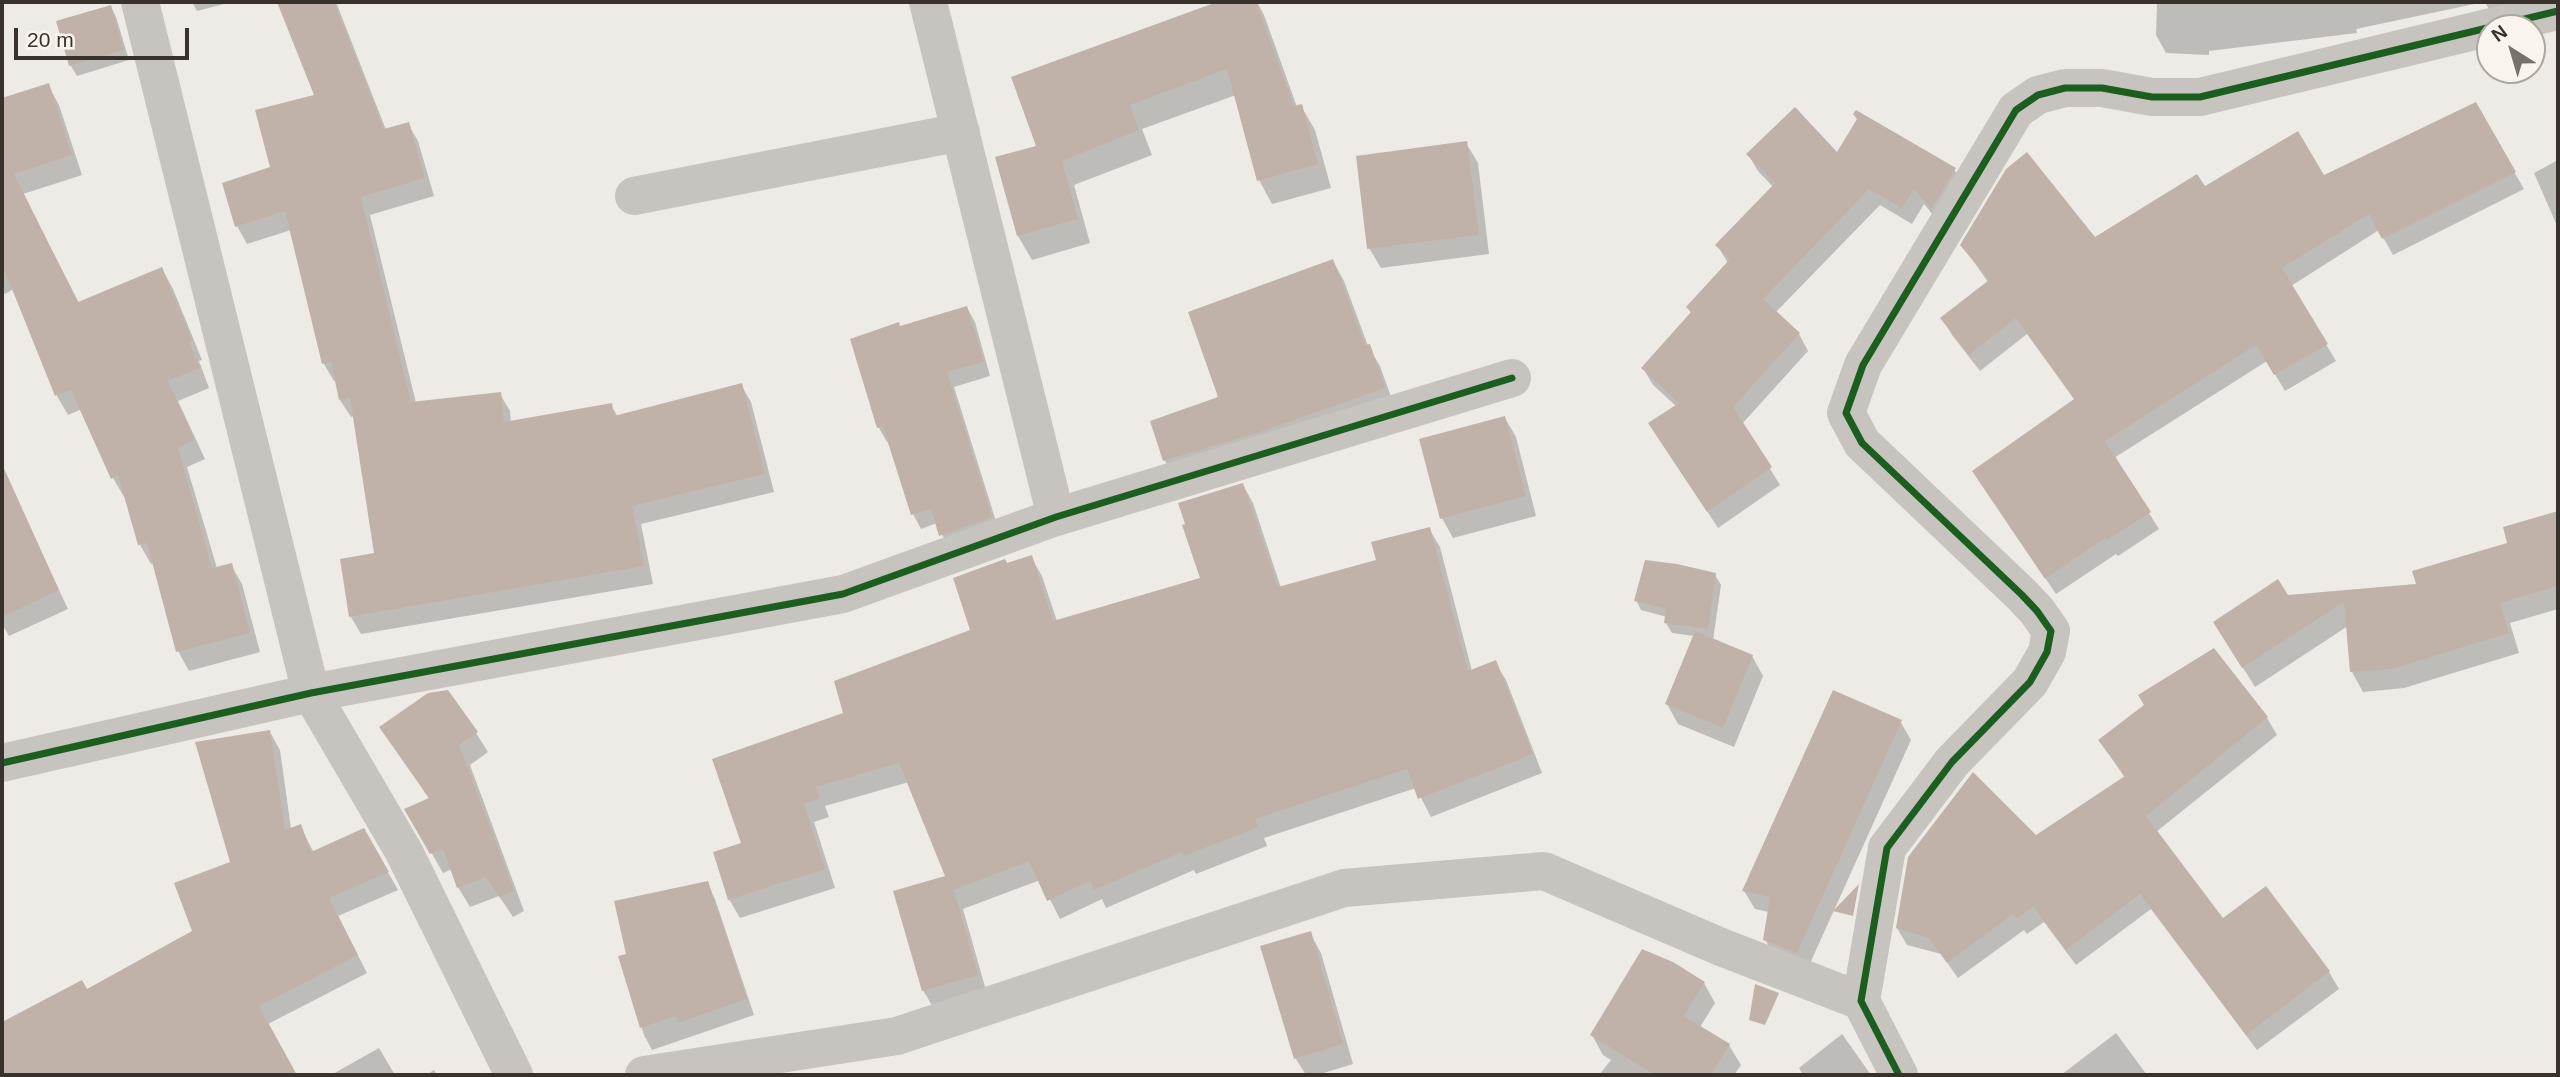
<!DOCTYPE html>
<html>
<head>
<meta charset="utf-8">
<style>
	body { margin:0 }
	#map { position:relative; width:2560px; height:1077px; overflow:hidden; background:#eeebe6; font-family:Helvetica,sans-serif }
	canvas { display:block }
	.frame { position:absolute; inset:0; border:4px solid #39312c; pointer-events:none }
	.north { position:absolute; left:2476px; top:14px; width:70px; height:70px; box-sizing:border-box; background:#f9f5ee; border:2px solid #aca7a0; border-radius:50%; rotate:323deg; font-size:19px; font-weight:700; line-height:28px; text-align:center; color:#39312c }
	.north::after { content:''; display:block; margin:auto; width:24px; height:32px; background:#78726d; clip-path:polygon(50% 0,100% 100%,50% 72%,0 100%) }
	.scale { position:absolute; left:14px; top:28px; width:175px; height:32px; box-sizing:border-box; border:4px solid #39312c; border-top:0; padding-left:9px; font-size:21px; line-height:24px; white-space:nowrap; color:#39312c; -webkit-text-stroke:5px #f9f5ee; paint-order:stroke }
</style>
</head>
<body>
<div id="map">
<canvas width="2560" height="1077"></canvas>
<div class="frame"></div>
<div class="north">N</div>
<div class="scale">20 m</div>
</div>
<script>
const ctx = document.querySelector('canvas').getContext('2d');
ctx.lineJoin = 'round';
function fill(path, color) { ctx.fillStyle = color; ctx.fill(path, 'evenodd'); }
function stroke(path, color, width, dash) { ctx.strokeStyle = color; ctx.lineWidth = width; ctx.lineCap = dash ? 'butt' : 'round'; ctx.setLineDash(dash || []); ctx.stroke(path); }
const shadow = new Path2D(`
	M192 2H232L197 11Z
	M279 2H336L386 130 408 124 418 141 434 196 370 215 416 403 500 394 510 411 511 423 611 405 618 417 741 385 751 402 774 492 641 524 653 584 361 634 351 617 376 555 355 416 351 417 340 400 337 381H334L324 364 291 230 247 244 237 226 316 96Z
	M1223 2H1257L1264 15 1297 107 1301 106 1315 130 1331 188 1272 204 1259 180 1236 95 1142 129 1152 155 1074 185 1090 243 1032 260 1018 236 1038 147 1013 78Z
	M2157 2H2484L2356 29 2357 33 2209 51V55L2166 53 2156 35Z
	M2485 2H2525L2489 9Z
	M111 7 116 17 129 60 77 76 71 66 58 22Z
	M48 85 59 105 82 175 23 194 79 303 162 269 173 289 202 360 199 361 209 388 178 401 205 459 187 467 217 568 231 565 242 584 260 652 189 671 178 651 155 563 151 564 140 545 126 496 124 497 113 478 82 409 68 415 57 396 14 289 5 294 2 289V193L8 190 2 179V100Z
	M2475 104 2524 189 2393 255 2379 230 2291 286 2336 361 2285 391 2267 361 2114 458 2159 529 2118 556 2116 554 2056 594 1985 488 2075 400 2027 334 1980 371 1952 335 1942 318 1988 282 1962 245 2095 239 2204 189 2323 177Z
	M1466 143 1478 163 1489 254 1381 268 1369 248Z
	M1748 154 1837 155 1954 169 1964 186 1941 225 1924 204 1912 224 1880 205 1775 313 1799 334 1808 351 1742 424 1780 485 1718 528 1661 440 1676 406 1653 385 1643 368 1692 314 1688 308 1728 263 1717 245 1773 187 1758 171Z
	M2558 160V228L2534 173Z
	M1333 261 1344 281 1368 346 1380 366 1395 408 1176 480 1165 461 1152 423 1220 398Z
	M967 308 975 322 990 376 954 387 999 531 949 549 937 523 921 529 913 514 890 441 887 442 879 428 853 340Z
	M1505 418 1516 437 1536 516 1453 538 1442 518Z
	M1243 485 1253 503 1281 588 1378 561 1429 529 1440 547 1472 671 1495 662 1506 680 1542 773 1431 817 1416 788 1264 838 1267 846 1196 874 1194 870 1106 908 1102 899 1060 919 1040 880 963 909 987 994 934 1009 923 990 947 877 909 782 825 806 829 817 814 822 835 888 740 918 729 899 744 844 845 714 972 632 1007 565 1031 557 1042 576 1057 621 1202 579Z
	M19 506 68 609 9 636 2 624V514Z
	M2558 513V609L2510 623 2519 653 2404 688 2363 692 2352 672 2348 626 2255 687 2227 642 2287 597 2418 586 2509 544 2505 528Z
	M1715 575 1721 585 1713 640 1752 656 1763 676 1734 747 1678 724 1667 704 1694 636 1672 633 1666 623 1667 617 1641 610 1636 600Z
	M2214 650 2267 718 2277 735 2156 832 2223 920 2266 888 2329 972 2339 989 2257 1050 2151 909 2076 965 2044 922 2027 934 2024 930 1958 978 1941 954 1907 945 1897 928 2125 778 2100 741Z
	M1900 721 1911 740 1807 970 1775 958 1765 939 1769 912 1755 909 1744 891Z
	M382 728 476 733 488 752 470 765 524 911 513 917 499 896 470 907 458 887 452 869 443 873 407 810 430 800Z
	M270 732 280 750 291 829 300 826 314 853 364 830 398 890 338 916 367 973 268 1024 296 1075H2V1023L81 982 86 992 195 932 233 863Z
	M707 883 715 899 754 1015 652 1050 644 1035 620 957 628 955Z
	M1310 933 1321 953 1353 1064 1317 1075H1306L1296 1059 1263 947Z
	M1704 983 1715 1003 1700 1027 1729 1045 1741 1065 1734 1075H1599L1611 1060 1603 1055 1592 1035Z
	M2116 1033 2147 1075H2061Z
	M1842 1034 1871 1075H1803L1799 1068Z
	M379 1048 395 1075H331Z
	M434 1070 437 1075H426Z`);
const building = new Path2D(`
	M277 2H334L384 129 409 122 425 178 361 197 411 402 501 392 504 422 612 403 614 416 742 383 765 474 632 506 644 566 349 617 340 559 374 553 350 398 339 400 331 362 322 364 285 211 235 227 222 183 270 167 255 110 314 95Z
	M1217 2H1256L1294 106 1302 104 1318 164 1257 181 1227 69 1130 105 1139 130 1062 161 1078 219 1017 236 995 157 1036 146 1011 77Z
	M111 5 124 50 69 66 56 21Z
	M49 83 72 155 14 174 78 302 162 267 192 340 189 342 200 368 168 381 195 440 178 448 212 568 232 563 250 633 176 652 147 543 138 545 118 475 111 479 71 390 55 396 2 264V98Z
	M2476 102 2516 172 2382 239 2369 214 2282 268 2328 344 2274 375 2256 345 2105 441 2151 512 2107 540 2105 538 2045 579 1972 471 2074 399 2016 318 1969 355 1940 318 1989 280 1960 245 2006 169 2027 152 2095 237 2197 174 2205 186 2298 131 2324 175Z
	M1795 107 1837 152 1857 119 1853 114 1856 110 1956 168 1931 209 1914 189 1902 208 1869 189 1763 299 1800 333 1733 407 1772 467 1707 512 1648 423 1679 403 1641 368 1691 312 1686 307 1730 259 1715 245 1775 183 1746 154Z
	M1467 141 1479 235 1367 249 1356 156Z
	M1333 259 1365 345 1370 344 1385 388 1260 432 1163 461 1150 421 1218 397 1188 312Z
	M967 306 984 362 947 372 992 517 939 536 931 509 911 515 883 427 877 428 850 339 899 322 900 326Z
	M1505 416 1526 496 1440 519 1419 439Z
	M2 464 59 590 2 617Z
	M1243 483 1278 587 1376 560 1371 542 1430 527 1468 671 1496 660 1533 754 1418 799 1407 769 1255 819 1258 827 1184 856 1182 852 1094 890 1090 881 1047 901 1029 861 954 890 978 975 922 991 893 891 945 876 899 763 816 787 820 798 804 804 825 869 728 900 713 852 741 843 712 759 843 713 834 681 970 630 953 578 1005 559 1007 563 1032 555 1053 621 1200 578 1182 525 1185 524 1178 503Z
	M2558 511V586L2500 603 2509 633 2392 669 2350 672 2344 602 2242 668 2213 622 2278 579 2288 595 2416 584 2412 571 2507 543 2503 527Z
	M1645 560 1677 564 1716 573 1708 629 1664 623 1666 609 1634 601Z
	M1695 631 1753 655 1723 728 1665 704Z
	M2214 648 2268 717 2146 816 2223 918 2266 886 2330 971 2246 1035 2140 894 2066 950 2033 906 2017 919 2013 914 1947 963 1929 938 1896 928 1908 857 1973 772 2036 835 2125 776 2098 740 2144 705 2138 695Z
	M448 690 478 732 459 745 514 890 500 898 486 877 457 888 443 849 430 854 404 809 429 798 379 727 428 693Z
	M1833 690 1902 720 1797 953 1763 940 1770 897 1742 891Z
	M270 730 285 830 301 824 311 852 364 828 389 872 329 898 358 955 259 1006 297 1075H2V1022L82 980 87 989 192 931 174 883 230 862 195 742Z
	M708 881 747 999 678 1023 676 1016 640 1028 618 956 626 954 614 901Z
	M1859 884 1853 916 1833 911Z
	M1311 931 1343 1044 1294 1059 1260 946Z
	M1642 949 1673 962 1705 982 1684 1016 1730 1044 1711 1075H1655L1590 1035Z
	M1755 984 1779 993 1765 1025 1749 1020Z`);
const street = new Path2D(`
	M140 2 311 693 404 852 514 1075
	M928 2 1056 517
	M634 196 961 132
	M2 763 311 693 843 594 1056 517 1512 378
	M644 1075 897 1036 1344 888 1544 871 1721 947 1861 1001
	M1899 1075 1861 1001 1887 848 1952 762 2030 682 2047 652 2051 631 2037 611 2022 595 1862 443 1846 413 1863 365 2016 110 2038 95 2065 88H2102L2152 97H2200L2558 11`);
const cycleway = new Path2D(`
	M2 763 311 693 843 594 1056 517 1512 378
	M1899 1075 1861 1001 1887 848 1952 762 2030 682 2047 652 2051 631 2037 611 2022 595 1862 443 1846 413 1863 365 2016 110 2038 95 2065 88H2102L2152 97H2200L2558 11`);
fill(shadow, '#0003');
fill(building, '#c0b2a8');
stroke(street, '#c7c3be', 38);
stroke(cycleway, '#1b5e20', 7);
</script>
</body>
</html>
